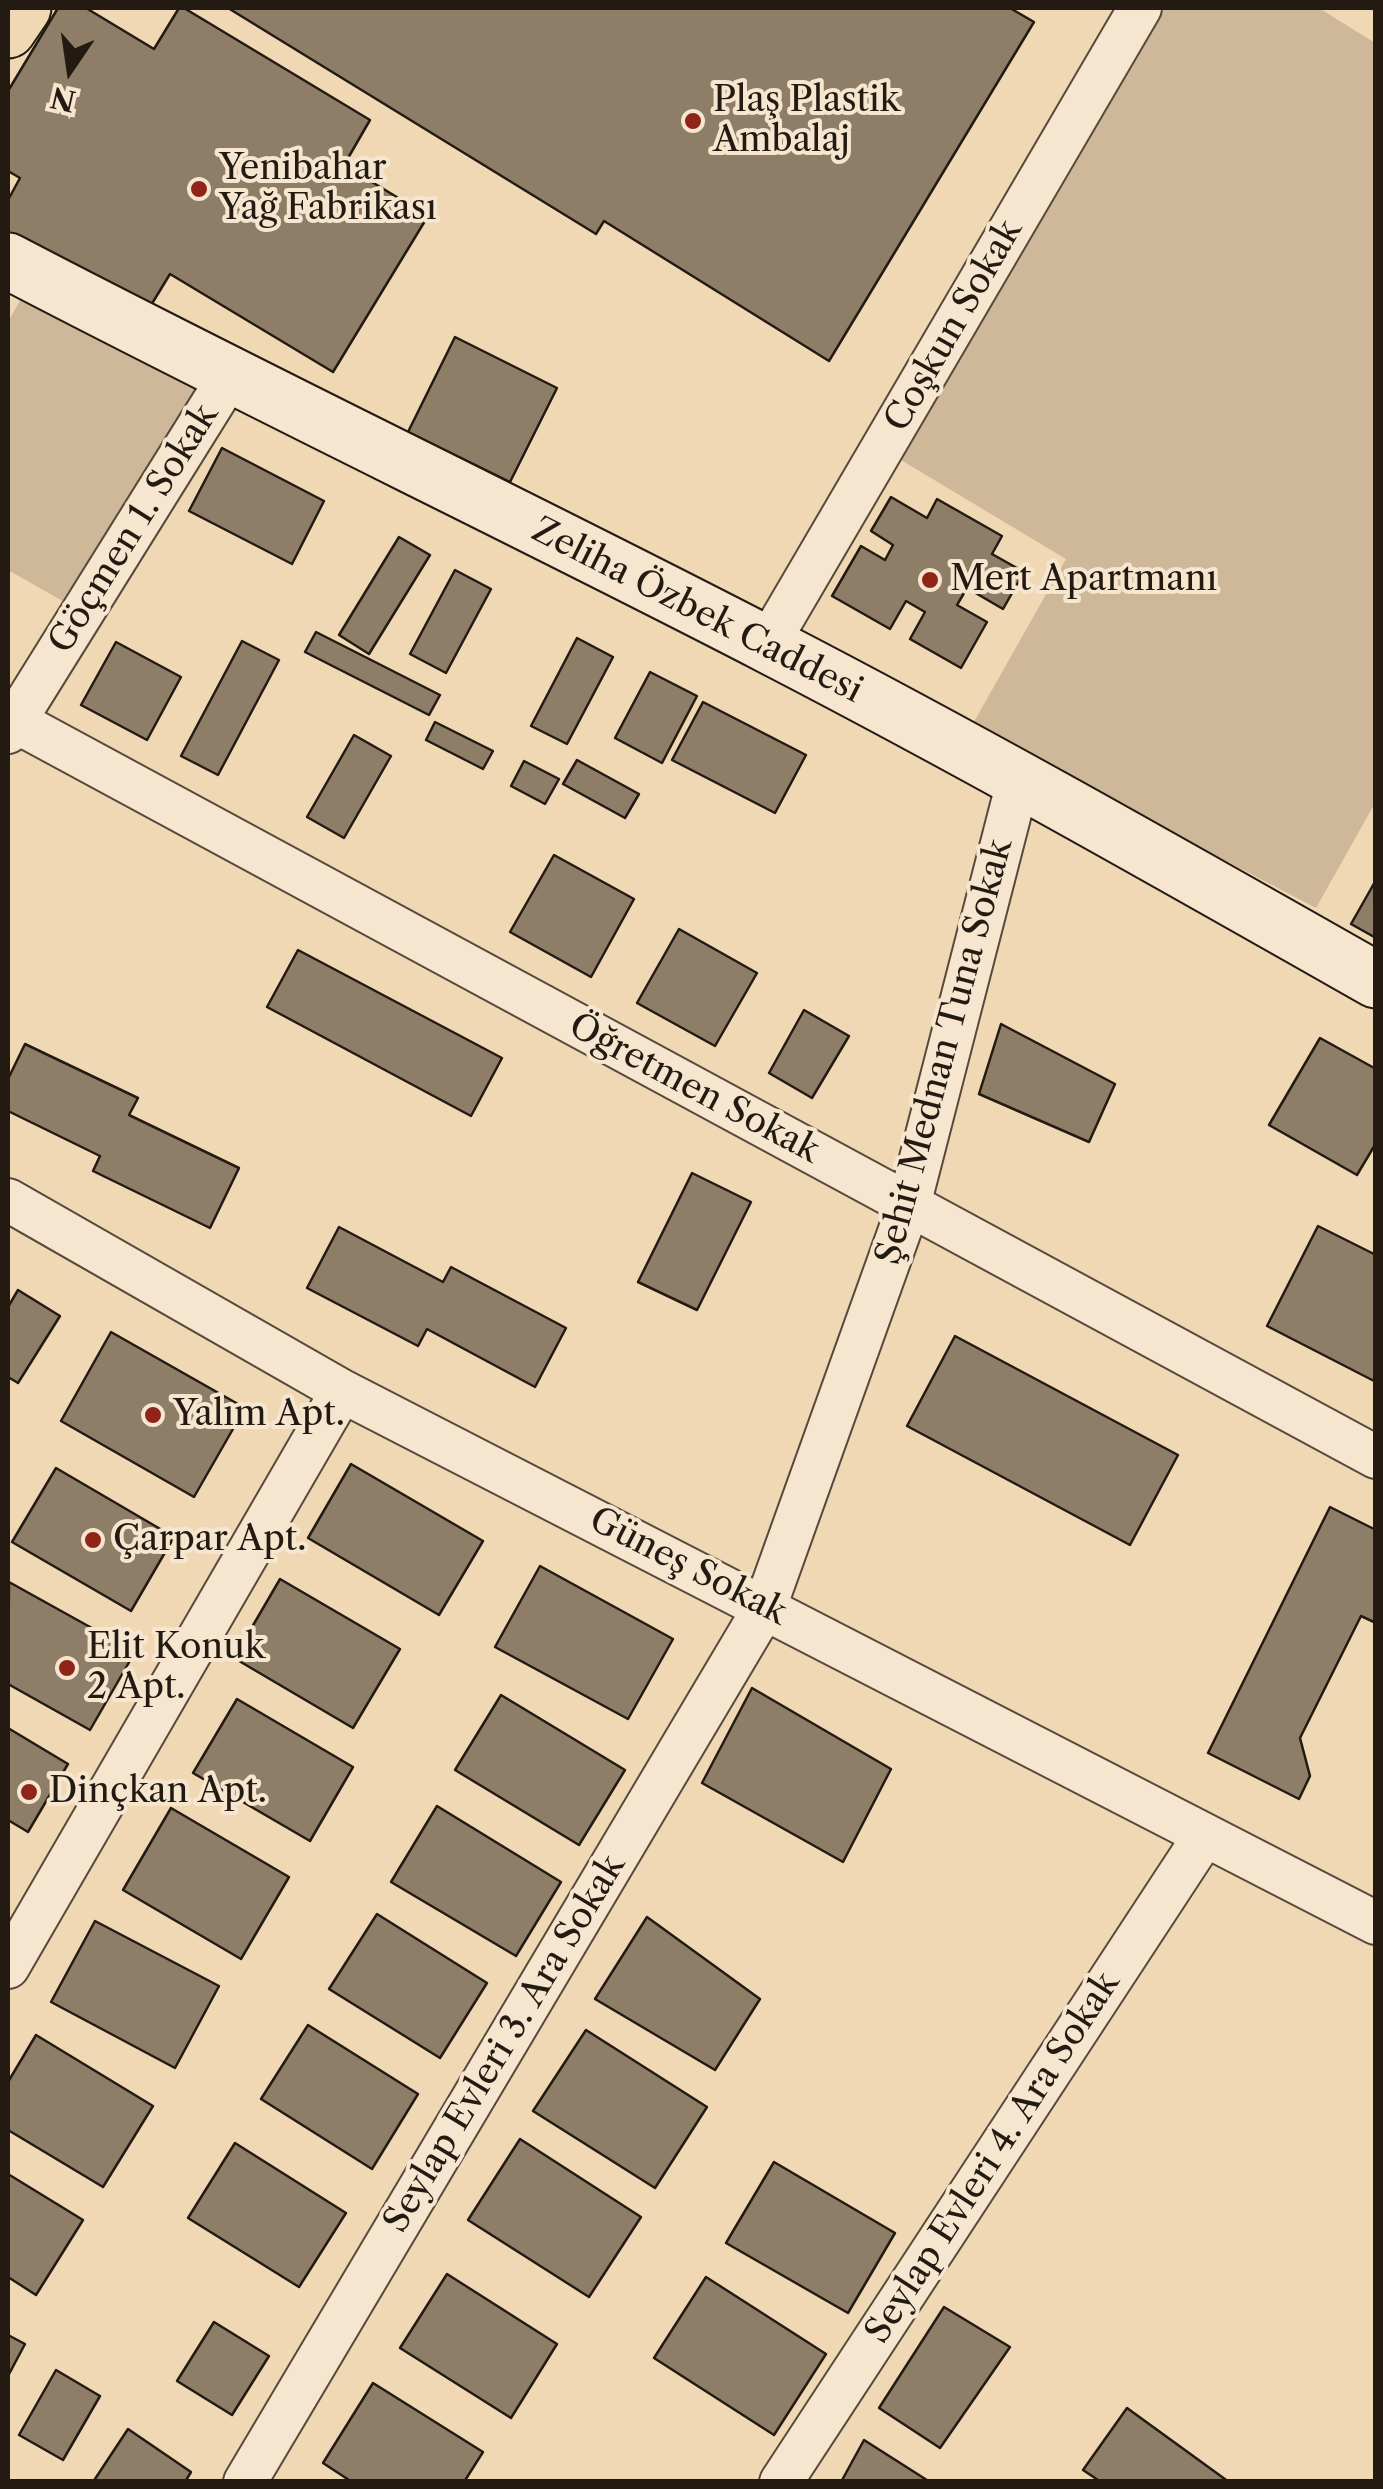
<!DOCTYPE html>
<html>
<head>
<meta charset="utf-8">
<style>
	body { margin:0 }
	#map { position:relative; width:1383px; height:2489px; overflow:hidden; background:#f1d8b5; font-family:"Libre Caslon Text",serif }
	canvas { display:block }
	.frame { position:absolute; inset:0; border:10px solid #231b12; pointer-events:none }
	.north { position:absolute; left:20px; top:20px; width:100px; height:100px; -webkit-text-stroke:8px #f6e6cf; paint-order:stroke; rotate:193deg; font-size:28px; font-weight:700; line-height:40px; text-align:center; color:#231b12 }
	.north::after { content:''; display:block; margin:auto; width:35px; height:45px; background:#231b12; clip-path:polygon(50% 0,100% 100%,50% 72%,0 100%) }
</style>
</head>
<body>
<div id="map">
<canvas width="1383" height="2489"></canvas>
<div class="frame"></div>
<div class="north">N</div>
</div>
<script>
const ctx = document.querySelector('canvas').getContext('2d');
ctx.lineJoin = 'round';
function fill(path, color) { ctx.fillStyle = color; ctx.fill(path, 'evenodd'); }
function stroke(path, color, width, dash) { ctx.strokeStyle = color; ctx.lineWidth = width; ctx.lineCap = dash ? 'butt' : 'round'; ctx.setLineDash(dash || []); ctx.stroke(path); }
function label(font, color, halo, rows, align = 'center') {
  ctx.font = font + ' "Libre Caslon Text",serif'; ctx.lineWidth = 8; ctx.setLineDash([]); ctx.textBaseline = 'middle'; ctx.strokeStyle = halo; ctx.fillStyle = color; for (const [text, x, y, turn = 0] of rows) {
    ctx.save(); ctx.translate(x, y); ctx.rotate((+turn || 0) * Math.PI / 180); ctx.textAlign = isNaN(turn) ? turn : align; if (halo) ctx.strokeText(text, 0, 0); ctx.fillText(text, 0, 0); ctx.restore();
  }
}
const green = new Path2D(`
	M1165 8H1319L1375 43V803L1316 908 971 727 1066 559 896 457Z
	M26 290 206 385 66 603 8 570V322Z`);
const building = new Path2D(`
	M58 8H86L154 49 179 8H184L370 120 344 165 428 216 333 372 170 274 142 320 8 239V200L20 178 8 171V91Z
	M228 8H1010L1034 22 829 361 604 221 596 234Z
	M455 337 557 388 510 482 408 432Z
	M222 448 324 501 292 564 189 511Z
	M891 497 927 518 937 499 1002 536 992 554 1024 572 1003 609 967 588 957 605 987 622 961 668 910 639 925 612 906 601 890 629 832 596 861 546 885 560 893 545 871 531Z
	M399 537 430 555 369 654 339 635Z
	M455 570 491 589 446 673 410 654Z
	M316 632 440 695 429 715 305 652Z
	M577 638 613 657 567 744 531 726Z
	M242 641 279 660 218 775 181 756Z
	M116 642 181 677 147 740 81 705Z
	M650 672 697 696 662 763 615 738Z
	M703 702 806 755 775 813 672 760Z
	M435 722 493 751 483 769 426 740Z
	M354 735 391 756 344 838 307 817Z
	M577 760 639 794 625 818 563 784Z
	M524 761 559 779 545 804 511 786Z
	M554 855 634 899 591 977 510 932Z
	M1376 880V938L1351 924Z
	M679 929 757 973 715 1046 637 1003Z
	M298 950 502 1058 471 1116 267 1007Z
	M804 1010 849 1036 812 1098 769 1073Z
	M1001 1024 1115 1084 1089 1142 979 1094Z
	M1320 1038 1376 1069V1143L1357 1175 1269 1125Z
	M25 1044 138 1098 129 1115 239 1168 210 1228 93 1171 100 1156 8 1111V1079Z
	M692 1173 751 1202 697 1310 638 1282Z
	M1318 1226 1376 1255V1382L1267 1326Z
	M339 1227 443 1282 451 1267 566 1328 535 1387 427 1329 418 1346 307 1288Z
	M18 1290 60 1316 18 1383 8 1377V1307Z
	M111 1332 245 1408 194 1497 61 1421Z
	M955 1336 1178 1455 1130 1545 907 1426Z
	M351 1464 483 1541 439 1615 308 1538Z
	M56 1468 174 1537 131 1611 12 1542Z
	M1330 1507 1376 1530V1623L1361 1616 1300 1738 1310 1776 1299 1799 1208 1753Z
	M540 1566 673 1639 628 1719 495 1647Z
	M280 1579 400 1649 353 1728 234 1658Z
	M9 1582 135 1652 90 1730 8 1684Z
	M752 1688 891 1769 843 1862 702 1783Z
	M501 1695 625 1770 579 1845 455 1770Z
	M237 1699 353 1767 310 1841 193 1773Z
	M8 1728 68 1764 28 1832 8 1820Z
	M437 1806 561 1882 516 1956 391 1882Z
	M171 1808 289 1877 241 1959 123 1890Z
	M377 1914 487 1983 440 2058 329 1989Z
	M647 1917 760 1999 715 2070 595 1999Z
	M95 1921 219 1986 175 2068 51 2002Z
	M308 2025 418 2094 372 2169 261 2099Z
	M586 2030 707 2107 655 2188 533 2111Z
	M36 2035 153 2106 103 2187 8 2130V2082Z
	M520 2139 641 2217 589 2297 468 2220Z
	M235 2143 346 2213 299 2287 188 2218Z
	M774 2162 895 2233 848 2313 726 2243Z
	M8 2174 83 2220 36 2295 8 2277Z
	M447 2274 557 2344 511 2418 400 2348Z
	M706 2277 826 2354 774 2435 654 2358Z
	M944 2307 1010 2347 940 2448 879 2408Z
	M214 2322 269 2356 232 2415 177 2381Z
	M8 2335 25 2344 8 2376Z
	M56 2370 100 2396 63 2460 19 2435Z
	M373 2383 483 2452 464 2482H352L323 2463Z
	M1127 2408 1229 2482H1101L1083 2470Z
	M128 2429 191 2472 185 2482H93Z
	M864 2440 930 2482H841Z`);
const street = new Path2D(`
	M767 645 1140 8
	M13 720 1376 1457
	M8 732 229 377
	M8 1200 342 1391 1376 1923
	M8 1967 342 1391
	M245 2482 765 1607 909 1205 1019 778
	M781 2482 1205 1835`);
const secondary = new Path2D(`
	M8 261C260 393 517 515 770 646 975 752 1175 866 1376 980`);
const primary = new Path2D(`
	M8 30 23 8`);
const markers = [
	[693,121,10,"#8f2418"],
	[199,189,10,"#8f2418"],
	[930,580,10,"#8f2418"],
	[153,1415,10,"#8f2418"],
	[93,1540,10,"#8f2418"],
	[67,1668,10,"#8f2418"],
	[29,1792,10,"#8f2418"]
];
const poiNames = [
	["Plaş Plastik",713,101],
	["Ambalaj",713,141],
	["Yenibahar",219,169],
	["Yağ Fabrikası",219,209],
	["Mert Apartmanı",950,580],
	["Yalım Apt.",173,1415],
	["Çarpar Apt.",113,1540],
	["Elit Konuk",87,1648],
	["2 Apt.",87,1688],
	["Dinçkan Apt.",49,1792]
];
const streetNames = [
	["Coşkun Sokak",954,326,-60],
	["Göçmen 1. Sokak",134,529,-58],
	["Zeliha Özbek Caddesi",697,611,27],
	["Şehit Mednan Tuna Sokak",945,1052,-75],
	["Öğretmen Sokak",694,1089,28],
	["Güneş Sokak",688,1567,27],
	["Seylap Evleri 3. Ara Sokak",505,2044,-59],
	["Seylap Evleri 4. Ara Sokak",993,2158,-57]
];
fill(green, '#ceb899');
fill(building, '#8e7d67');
stroke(building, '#231b12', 2.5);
stroke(street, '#564a3b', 46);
stroke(secondary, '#231b12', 59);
stroke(primary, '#231b12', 59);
stroke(street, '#f6e6cf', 42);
stroke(secondary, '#f6e6cf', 55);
stroke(primary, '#f1d8b5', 55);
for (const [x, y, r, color] of markers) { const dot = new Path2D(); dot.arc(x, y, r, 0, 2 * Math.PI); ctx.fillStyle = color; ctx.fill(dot); stroke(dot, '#f6e6cf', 4); }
label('35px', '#231b12', '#f6e6cf', poiNames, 'left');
label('35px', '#231b12', '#f6e6cf', streetNames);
</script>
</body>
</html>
